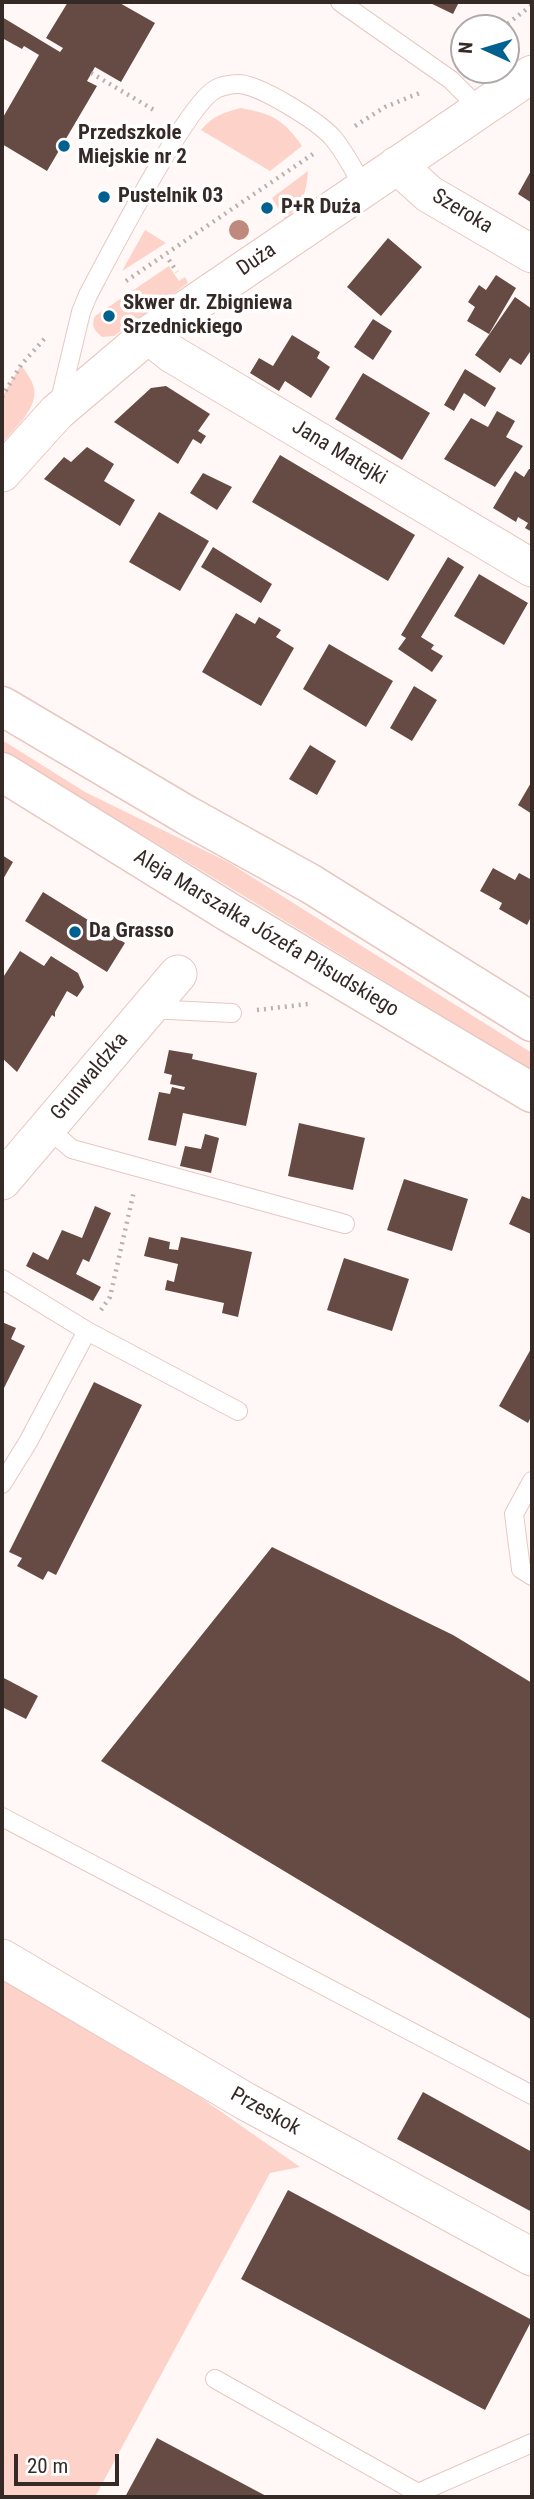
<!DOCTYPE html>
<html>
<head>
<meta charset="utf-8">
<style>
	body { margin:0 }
	#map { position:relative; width:534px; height:2499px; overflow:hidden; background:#fff8f6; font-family:"Roboto Condensed",sans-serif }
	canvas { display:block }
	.frame { position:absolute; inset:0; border:4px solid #362a27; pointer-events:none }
	.north { position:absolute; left:450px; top:14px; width:70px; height:70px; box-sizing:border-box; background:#fff; border:2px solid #afaaa9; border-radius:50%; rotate:274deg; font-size:19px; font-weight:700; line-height:28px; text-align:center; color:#362a27 }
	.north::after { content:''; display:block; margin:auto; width:24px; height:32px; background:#006090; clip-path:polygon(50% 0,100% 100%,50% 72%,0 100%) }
	.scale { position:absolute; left:14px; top:2454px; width:105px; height:32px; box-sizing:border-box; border:4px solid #362a27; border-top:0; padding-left:9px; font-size:21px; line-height:24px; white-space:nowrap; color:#362a27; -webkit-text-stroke:5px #fff; paint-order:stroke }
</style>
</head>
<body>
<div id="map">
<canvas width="534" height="2499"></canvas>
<div class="frame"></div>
<div class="north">N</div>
<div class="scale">20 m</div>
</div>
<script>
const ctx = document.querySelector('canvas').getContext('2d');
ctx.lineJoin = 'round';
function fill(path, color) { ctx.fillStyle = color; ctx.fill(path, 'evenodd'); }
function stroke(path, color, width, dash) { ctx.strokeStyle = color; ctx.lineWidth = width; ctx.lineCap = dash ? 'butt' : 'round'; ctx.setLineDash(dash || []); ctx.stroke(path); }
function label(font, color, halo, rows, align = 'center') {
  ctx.font = font + ' "Roboto Condensed",sans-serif'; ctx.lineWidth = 7; ctx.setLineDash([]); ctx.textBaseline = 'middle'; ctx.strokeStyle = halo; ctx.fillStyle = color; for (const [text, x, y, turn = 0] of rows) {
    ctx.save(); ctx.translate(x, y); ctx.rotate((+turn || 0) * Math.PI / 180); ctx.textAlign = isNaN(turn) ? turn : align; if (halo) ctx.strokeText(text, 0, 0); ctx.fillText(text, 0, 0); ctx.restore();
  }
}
const green = new Path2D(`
	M241 108C273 114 284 120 302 146L270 171 201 130C212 116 225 112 241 108Z
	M308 171C306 194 303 204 285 219L272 198Z
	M145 230 166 243 122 271Z
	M169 266 179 281 185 277 188 283 114 336 102 337C94 330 91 326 95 316Z
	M21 365C25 371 31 378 33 385 41 406 14 429 2 443V397Z
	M2 740 85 792 228 862 532 1053V1070L2 750Z
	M2 1980 200 2097 300 2167 270 2173 95 2497H2Z`);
const building = new Path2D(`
	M68 2H118L155 23 121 82 95 67 87 81 97 86 47 171 2 144V119L39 55 24 46 22 49 2 38V17L60 52 63 48 46 38Z
	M428 2H459L453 14Z
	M532 169V203L518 194Z
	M388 238 422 267 381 316 347 287Z
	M496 275 516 288 489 334 467 321 475 307 468 302 479 285 486 290Z
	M515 297 532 309V349L521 365 510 358 500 373 475 355Z
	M373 319 392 331 373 360 354 347Z
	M292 335 320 352 317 358 330 367 311 398 285 381 279 391 250 373 259 358 273 366Z
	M465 369 496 388 485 407 464 393 454 411 444 405Z
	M363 373 430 413 402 460 335 419Z
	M166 386 210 414 198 431 206 436 201 444 193 439 178 464 114 422 151 388Z
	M497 411 515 421 506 437 523 446 495 487 444 459 471 418 488 427Z
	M87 447 114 464 104 481 135 500 120 526 44 479 64 457 71 462Z
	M280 455 415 535 388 581 252 502Z
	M529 469H532V532L525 528 528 523 518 517 516 522 493 508 515 471 524 477Z
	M203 473 232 487 217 510 190 493Z
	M159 512 209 541 180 591 129 562Z
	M213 547 272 584 261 603 201 567Z
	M448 557 464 567 421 637 434 645 431 649 443 656 432 672 398 649 406 638 401 635Z
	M479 574 528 603 504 645 454 616Z
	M236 613 255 624 259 617 281 630 276 637 294 648 261 706 202 672Z
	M329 644 393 681 366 727 303 689Z
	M414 686 437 700 412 741 390 728Z
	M310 745 336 761 317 795 289 779Z
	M532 781V814L518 805Z
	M2 855 13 862 2 881Z
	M493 868 515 880 519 873 532 880V915L527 925 499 909 502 903 480 891Z
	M43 892 125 943 107 972 25 921Z
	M20 951 44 966 51 956 78 973 84 987 77 997 67 991 55 1012V1017L52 1015 17 1072 2 1058V979Z
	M169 1050 193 1054 192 1059 257 1073 246 1126 183 1113 176 1146 148 1140 159 1092 170 1094 172 1087 184 1090 185 1087 170 1084 172 1075 164 1073Z
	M299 1123 365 1138 353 1190 288 1176Z
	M205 1134 219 1138 211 1173 180 1166 185 1146 201 1149Z
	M404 1179 468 1199 452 1251 387 1230Z
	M522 1196 532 1200 531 1234 509 1224Z
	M95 1206 111 1213 89 1262 83 1259 76 1274 101 1287 93 1301 26 1266 33 1252 48 1260 62 1230 82 1238Z
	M149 1237 170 1242 169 1249 178 1250 181 1237 252 1252 238 1317 222 1313 224 1303 165 1290 167 1280 174 1282 178 1264 144 1256Z
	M344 1258 409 1279 392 1331 327 1310Z
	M2 1322 16 1328 11 1339 25 1346 2 1392Z
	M532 1347V1415L528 1423 499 1406Z
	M94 1382 142 1405 56 1575 48 1571 43 1580 17 1566 22 1558 9 1552Z
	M272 1547 453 1635 532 1683V2020L101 1761Z
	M2 1677 38 1696 26 1719 2 1707Z
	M423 2092 532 2152V2212L397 2139Z
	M288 2190 532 2320 485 2410 241 2279Z
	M157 2438 268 2497H125Z`);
const path = new Path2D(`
	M502 28 532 5
	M91 73 154 110
	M355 126 385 107 422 92
	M169 260 177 272
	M126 281 313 154
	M2 397 21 365 47 336
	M257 1010 308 1004
	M101 1310 110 1297 134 1191`);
const service = new Path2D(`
	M340 2 451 80 480 109
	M59 404 81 312 88 295C107 259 188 102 216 89 221 86 232 84 237 84 258 83 319 122 333 138 345 152 354 171 364 187
	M148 1009 232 1013
	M47 1128 72 1149 345 1224
	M2 1279 87 1331 28 1442 2 1484
	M87 1331 238 1411
	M532 1481 514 1514 521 1569 532 1576
	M2 1817 532 2095
	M215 2379 418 2493 532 2443`);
const minor = new Path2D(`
	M397 165 429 194 532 254
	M148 335 172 354 532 568
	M2 473 57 412 148 335 532 74
	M2 1181 178 974
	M2 1958 245 2101 532 2257`);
const secondary = new Path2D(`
	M2 706 188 816 311 884 532 1022
	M2 772 230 913 532 1093`);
const trees = [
	[239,230]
];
const markers = [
	[64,146,7,"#006090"],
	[104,197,7,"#006090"],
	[267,208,7,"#006090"],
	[109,316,7,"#006090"],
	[75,932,7,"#006090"]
];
const poiNames = [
	["Przedszkole",78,134],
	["Miejskie nr 2",78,158],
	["Pustelnik 03",118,197],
	["P+R Duża",281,208],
	["Skwer dr. Zbigniewa",123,304],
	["Srzednickiego",123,328],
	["Da Grasso",89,932]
];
const streetNames = [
	["Szeroka",462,212,31],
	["Duża",257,260,-34],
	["Jana Matejki",339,453,31],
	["Aleja Marszałka Józefa Piłsudskiego",266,934,31],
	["Grunwaldzka",90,1077,-50],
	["Przeskok",265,2112,29]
];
fill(green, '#fdd2c8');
fill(building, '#664b45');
stroke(service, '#e7c7c0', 20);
stroke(minor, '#e7c7c0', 39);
stroke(secondary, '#e7c7c0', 41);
stroke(path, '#bab1af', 4.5, [2, 5]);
stroke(service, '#fff', 18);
stroke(minor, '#fff', 37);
stroke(secondary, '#fff', 38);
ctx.fillStyle = '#bf897d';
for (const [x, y] of trees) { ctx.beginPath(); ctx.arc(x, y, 10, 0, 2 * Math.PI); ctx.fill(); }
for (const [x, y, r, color] of markers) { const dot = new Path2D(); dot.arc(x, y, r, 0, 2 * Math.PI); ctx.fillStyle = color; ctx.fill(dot); stroke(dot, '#fff', 2.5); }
label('bold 21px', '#362a27', '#fff', poiNames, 'left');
label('21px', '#362a27', '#fff', streetNames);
</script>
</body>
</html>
